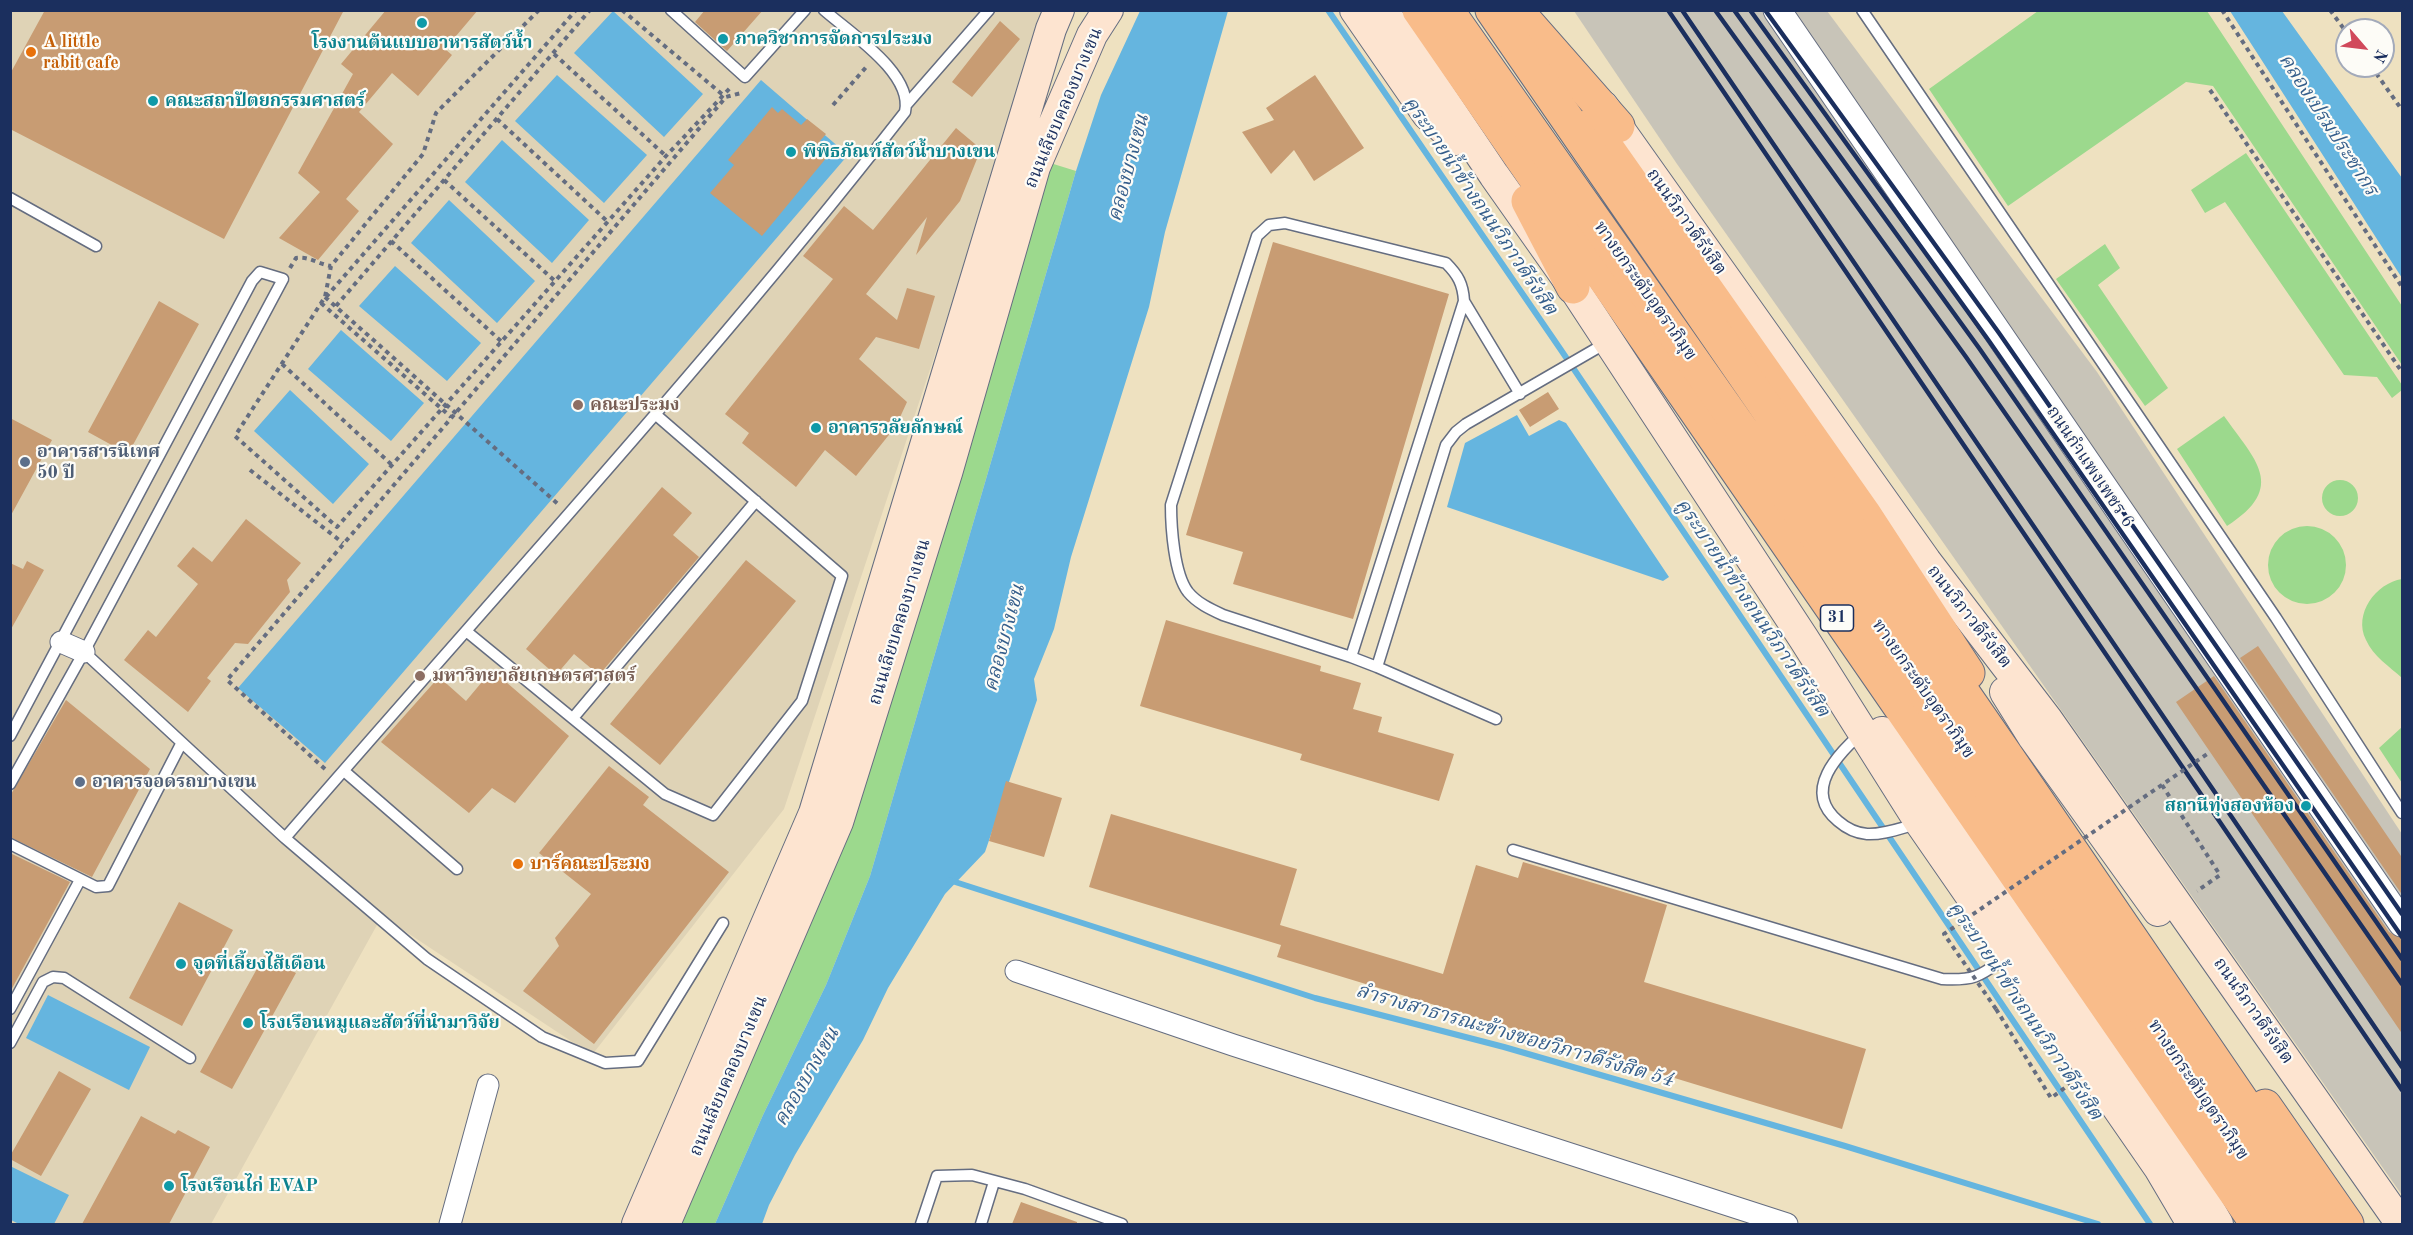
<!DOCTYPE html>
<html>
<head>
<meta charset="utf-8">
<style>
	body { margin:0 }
	#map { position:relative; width:2413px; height:1235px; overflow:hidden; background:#eee1c0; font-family:"Old Standard TT",serif }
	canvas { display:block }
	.frame { position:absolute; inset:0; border:12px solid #1b2f5e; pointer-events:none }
	.north { position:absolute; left:2335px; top:18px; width:60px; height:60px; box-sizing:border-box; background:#fdfcf7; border:2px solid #a3aaba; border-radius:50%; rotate:118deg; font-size:16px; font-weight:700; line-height:24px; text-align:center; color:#1b2f5e }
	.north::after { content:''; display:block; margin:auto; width:21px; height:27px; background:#d1495b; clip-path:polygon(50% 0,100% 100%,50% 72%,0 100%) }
</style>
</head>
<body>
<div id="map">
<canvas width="2413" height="1235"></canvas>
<div class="frame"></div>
<div class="north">N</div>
</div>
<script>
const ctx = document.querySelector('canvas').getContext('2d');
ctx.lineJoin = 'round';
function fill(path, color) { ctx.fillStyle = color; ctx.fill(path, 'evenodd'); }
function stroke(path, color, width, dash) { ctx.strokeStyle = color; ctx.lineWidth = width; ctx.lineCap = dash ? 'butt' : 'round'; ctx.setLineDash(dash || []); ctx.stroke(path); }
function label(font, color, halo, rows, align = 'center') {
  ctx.font = font + ' "Old Standard TT","Noto Serif Thai",serif'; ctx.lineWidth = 4.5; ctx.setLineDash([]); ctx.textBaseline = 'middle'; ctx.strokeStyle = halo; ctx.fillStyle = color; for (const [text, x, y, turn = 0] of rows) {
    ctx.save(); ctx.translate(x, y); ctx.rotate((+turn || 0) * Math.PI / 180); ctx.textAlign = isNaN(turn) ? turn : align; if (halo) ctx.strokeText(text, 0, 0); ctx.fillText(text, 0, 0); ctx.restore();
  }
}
const built = new Path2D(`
	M10 11H1049L784 809 592 1055 382 916 211 1224H11Z`);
const industrial = new Path2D(`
	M1574 11H1827L2097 372 2402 834V1195L1677 164Z`);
const green = new Path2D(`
	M2038 11H2207L2402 306V365L2213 86 2186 82 2008 206 1929 89Z
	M2246 153 2402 385V390L2392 398 2377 377 2344 375 2225 202 2205 213 2191 190Z
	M1047 162 1076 171 870 876 826 985 763 1115 715 1224H682L788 972Z
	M2105 244 2120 268 2098 285 2168 388 2145 406 2056 279Z
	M2224 416C2255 460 2288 487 2227 526L2177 449Z
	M2322 498a18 18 0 1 1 36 0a18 18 0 1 1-36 0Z
	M2268 565a39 39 0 1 1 78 0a39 39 0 1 1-78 0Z
	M2402 579V678C2390 667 2373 656 2366 640 2353 614 2376 583 2402 579Z
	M2402 727V783L2379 748Z`);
const water = new Path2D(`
	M613 11 703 94 664 137 574 53Z
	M1140 11H1228L1165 232 1149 307 1071 557 1054 629 1034 679 1037 700 985 852 945 894 888 988 863 1040 795 1155 769 1205 762 1224H715L763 1115 826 985 870 876 1076 171 1101 95Z
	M2230 11H2282L2402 178V278Z
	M557 75 647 155 604 203 515 121Z
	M761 80 848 155 325 763 238 688Z
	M502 140 589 220 552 263 465 182Z
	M449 200 535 281 497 323 411 243Z
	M395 266 481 343 447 381 359 306Z
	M341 330 424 403 391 441 308 369Z
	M290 390 369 464 333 504 254 431Z
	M1517 415 1529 436 1559 420 1566 423 1669 577 1663 581 1447 507 1465 443Z
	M48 995 150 1047 129 1090 26 1038Z
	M10 1166 69 1195 54 1224H19L11 1220Z`);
const stream = new Path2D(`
	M1328 10 1561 350 2150 1224
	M949 880 1315 998 1504 1047 1845 1146 2098 1224`);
const building = new Path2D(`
	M45 10H344L224 239 10 129V74Z
	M386 10H478L445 49 452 55 418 96 392 73 359 112 393 144 346 199 359 211 318 260 279 238 320 192 298 173 353 74 341 64Z
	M705 10H763L727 51 695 22Z
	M1000 21 1020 39 972 97 952 82Z
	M1315 75 1364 148 1314 181 1294 150 1271 174 1242 132 1274 120 1266 108Z
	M772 107 778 113 782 109 801 125 807 119 826 134 820 141 832 151 762 236 710 193 734 165 728 160Z
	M956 128 981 149 960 201 916 255 927 217 866 294 897 320 907 288 935 296 919 349 876 337 859 359 907 402 896 426 856 476 825 450 796 487 742 443 749 433 725 414 833 279 803 256 844 206 873 230Z
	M1273 242 1449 294 1353 619 1233 584 1243 552 1186 535Z
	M159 301 199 324 128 454 88 432Z
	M1548 392 1559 409 1530 427 1519 410Z
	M10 418 52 440 10 517Z
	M662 487 692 513 673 535 699 557 599 675 574 654 556 675 526 649Z
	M246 519 301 563 287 580 290 592 248 644 235 643 207 678 211 681 188 712 124 660 148 630 156 637 198 584 177 566 193 547 212 562Z
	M746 560 796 601 660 765 610 724Z
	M27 561 44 570 10 631V563L23 569Z
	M1166 620 1321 666 1320 671 1361 683 1353 709 1382 717 1378 732 1454 754 1439 801 1300 760 1302 754 1140 706Z
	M2258 646 2403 859V896L2240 658Z
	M492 670 569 736 515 803 492 788 469 813 381 742 439 677 466 701Z
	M2214 676 2389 932 2403 939V1035L2176 702Z
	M66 700 150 769 92 877 10 837V796Z
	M609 766 649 797 643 805 729 872 594 1044 523 991 559 946 555 938 591 894 539 853Z
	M1006 781 1062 798 1044 857 989 841Z
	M1111 814 1297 869 1280 925 1443 974 1476 865 1518 878 1523 862 1667 905 1644 982 1866 1049 1842 1129 1277 957 1281 945 1089 887Z
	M10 853 70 882 10 992Z
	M179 902 233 930 182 1026 129 998Z
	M264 956 296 973 232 1089 200 1072Z
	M59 1071 91 1089 41 1176 10 1159V1156Z
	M141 1116 175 1134 178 1130 210 1147 169 1224H82Z
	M1021 1202 1077 1222V1224H1012Z`);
const path = new Path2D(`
	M539 10 436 113 423 154 331 266 325 297 235 436 337 527 666 156 732 86
	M622 10 723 95
	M2222 10 2402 287
	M2330 10 2347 33
	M554 54 666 156
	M2371 66 2402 110
	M2210 90 2402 372
	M833 105 868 65
	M497 119 608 222
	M444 180 556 282
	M391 241 502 342
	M290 268 296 258C309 256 318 264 331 266
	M325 297 559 505
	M326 297 576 10
	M321 303 451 417
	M336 306 590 10
	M282 364 392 465
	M250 470 343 543
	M325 769 227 680 726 97 741 93
	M2162 785 2220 875 2197 891
	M1996 1009 2051 1098 2070 1084`);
const service = new Path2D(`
	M671 10 745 77 805 10
	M1862 10 2276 618 2402 813
	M907 104 989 10
	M10 198 96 246
	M1464 301 1520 394
	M466 631 665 794 713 815 802 701 842 576 655 414
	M84 652 285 838 427 959 542 1037 605 1063 638 1061 723 923
	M1351 657 1223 615C1210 609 1197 603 1188 592 1174 574 1171 527 1171 505L1257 236 1269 225 1285 223 1446 263C1458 275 1463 284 1464 301L1351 657 1377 667 1446 445 1456 432 1466 424 1606 343
	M1377 667 1496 719
	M573 718 756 501
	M1862 732C1839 754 1801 790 1838 821 1846 828 1855 833 1867 834 1883 835 1901 828 1917 824
	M10 736 252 281 260 272 283 279 84 652 10 784
	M344 771 457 869
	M285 838C493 597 709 363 905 112 914 74 850 33 824 10
	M10 844 96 887 108 886 181 744
	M1513 850 1942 979C1977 981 1981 975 2008 956
	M10 1009 80 880
	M10 1043 43 982 53 977 64 978 190 1058
	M921 1224 937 1176 972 1175 1025 1189 1122 1224
	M981 1224 994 1182`);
const minor = new Path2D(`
	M61 642 84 652
	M1016 971 1233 1045 1787 1224
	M450 1224 488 1085`);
const tertiary = new Path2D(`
	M1777 10 2402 923`);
const secondary = new Path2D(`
	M1355 10 1427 114 1456 140
	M1383 10 1494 175 1573 287 1804 639 1920 823 2159 1168 2192 1224
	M1603 106 1926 561 2047 719 2401 1224
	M2005 692 2033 737 2158 911
	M1882 732 1944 807 2174 1148 2218 1224
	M637 1224 814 813 1051 29 1059 10
	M665 1224 838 822 947 473 1035 167 1092 35 1108 10`);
const trunk = new Path2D(`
	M1419 10 2257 1224
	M1516 10 1618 126
	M1591 125 1865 515 1968 673
	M1528 201 1573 287
	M2265 1106 2347 1224`);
const motorway = new Path2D(`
	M1447 10 1819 540 2290 1224
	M1492 10 2002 749 2326 1224`);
const rail = new Path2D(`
	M1668 10 2402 1090
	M1682 10 2402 1067
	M1715 10 1966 357 2402 984
	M1734 10 1979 348 2402 959
	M1750 10 1989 341 2402 937
	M1765 10 1999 333 2402 914`);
const pathBridge = new Path2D(`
	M1996 1009 1944 934 2210 752`);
const markers = [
	[422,23,6,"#0f9aa8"],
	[723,39,6,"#0f9aa8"],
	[31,52,6,"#e8710a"],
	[153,101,6,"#0f9aa8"],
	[791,152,6,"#0f9aa8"],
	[578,405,6,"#8d6e63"],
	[816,428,6,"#0f9aa8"],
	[25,462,6,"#5c6f8a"],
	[420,676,6,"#8d6e63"],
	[80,782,6,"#5c6f8a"],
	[2306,806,6,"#0f9aa8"],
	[518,864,6,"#e8710a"],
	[181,964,6,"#0f9aa8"],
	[248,1023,6,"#0f9aa8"],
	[169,1186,6,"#0f9aa8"]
];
const shields = [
	[1837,618,33]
];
const shieldNames = [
	["31",1837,618]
];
const cultureNames = [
	["ภาควิชาการจัดการประมง",735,39],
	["โรงงานต้นแบบอาหารสัตว์น้ำ",422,43,"center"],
	["คณะสถาปัตยกรรมศาสตร์",165,101],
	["พิพิธภัณฑ์สัตว์น้ำบางเขน",803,152],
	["อาคารวลัยลักษณ์",828,428],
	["สถานีทุ่งสองห้อง",2294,806,"right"],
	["จุดที่เลี้ยงไส้เดือน",193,964],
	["โรงเรือนหมูและสัตว์ที่นำมาวิจัย",260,1023],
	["โรงเรือนไก่ EVAP",181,1186]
];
const foodNames = [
	["A little",43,42],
	["rabit cafe",43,63],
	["บาร์คณะประมง",530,864]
];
const streetNames = [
	["ถนนเลียบคลองบางเขน",1064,108,-67],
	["ถนนวิภาวดีรังสิต",1686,222,55],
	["ทางยกระดับอุตราภิมุข",1645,291,55],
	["ถนนกำแพงเพชร 6",2090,467,56],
	["ถนนวิภาวดีรังสิต",1969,617,52],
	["ถนนเลียบคลองบางเขน",900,622,-73],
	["ทางยกระดับอุตราภิมุข",1923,689,55],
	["ถนนวิภาวดีรังสิต",2253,1011,55],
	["ถนนเลียบคลองบางเขน",729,1076,-67],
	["ทางยกระดับอุตราภิมุข",2198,1090,56]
];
const educationNames = [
	["คณะประมง",590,405],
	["มหาวิทยาลัยเกษตรศาสตร์",432,676]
];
const serviceNames = [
	["อาคารสารนิเทศ",37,452],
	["50 ปี",37,473],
	["อาคารจอดรถบางเขน",92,782]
];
const waterNames = [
	["คลองเปรมประชากร",2328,125,57],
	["คลองบางเขน",1129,168,-75],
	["คูระบายน้ำข้างถนนวิภาวดีรังสิต",1480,206,56],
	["คูระบายน้ำข้างถนนวิภาวดีรังสิต",1752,608,56],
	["คลองบางเขน",1005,638,-75],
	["คูระบายน้ำข้างถนนวิภาวดีรังสิต",2025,1011,56],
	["ลำรางสาธารณะข้างซอยวิภาวดีรังสิต 54",1515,1036,16],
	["คลองบางเขน",807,1077,-60]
];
fill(built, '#dfd3b6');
fill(industrial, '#c8c4b8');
fill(green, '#9cd98d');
fill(water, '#65b5df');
stroke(stream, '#65b5df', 6);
fill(building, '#c89c73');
stroke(service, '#656d80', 13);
stroke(minor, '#656d80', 23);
stroke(tertiary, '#656d80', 29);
stroke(secondary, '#656d80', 32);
stroke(trunk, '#656d80', 35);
stroke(motorway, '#656d80', 35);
stroke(path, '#656d80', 4, [4.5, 4.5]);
stroke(service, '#fff', 10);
stroke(minor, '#fff', 21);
stroke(tertiary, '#fff', 27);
stroke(secondary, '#fde4d0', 30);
stroke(trunk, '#f9bc8a', 33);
stroke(motorway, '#f9bc8a', 33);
stroke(rail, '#1b2f5e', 4.5);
stroke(pathBridge, '#656d80', 4, [4.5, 4.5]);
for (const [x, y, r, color] of markers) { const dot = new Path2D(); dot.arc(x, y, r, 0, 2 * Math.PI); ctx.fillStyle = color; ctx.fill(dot); stroke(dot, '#fdfcf7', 2); }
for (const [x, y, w] of shields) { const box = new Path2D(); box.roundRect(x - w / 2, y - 13, w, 26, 4.5); ctx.fillStyle = '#fdfcf7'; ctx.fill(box); stroke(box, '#1b2f5e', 1.5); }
label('bold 16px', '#1b2f5e', null, shieldNames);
label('bold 18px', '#0d838f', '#fdfcf7', cultureNames, 'left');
label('bold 18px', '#c56008', '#fdfcf7', foodNames, 'left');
label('18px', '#1b2f5e', '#fdfcf7', streetNames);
label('bold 18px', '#785e54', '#fdfcf7', educationNames, 'left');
label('bold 18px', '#4e5e75', '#fdfcf7', serviceNames, 'left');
label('italic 20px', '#355e8b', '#fdfcf7', waterNames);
</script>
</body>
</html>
